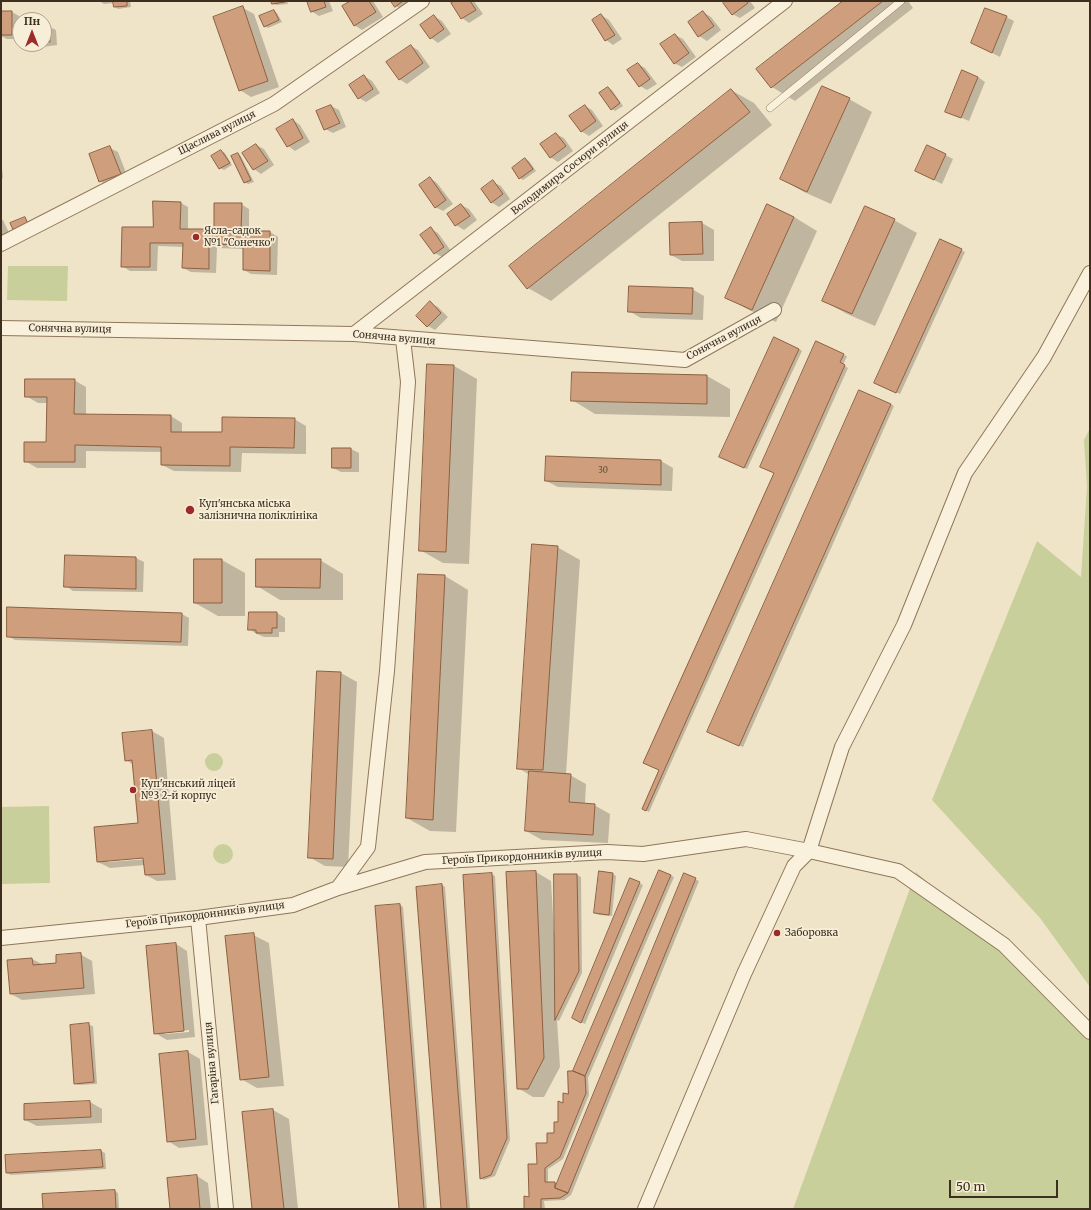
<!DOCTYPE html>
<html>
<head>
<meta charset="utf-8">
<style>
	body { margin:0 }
	#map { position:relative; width:1091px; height:1210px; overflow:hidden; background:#f0e4c8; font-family:Merriweather,serif }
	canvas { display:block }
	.frame { position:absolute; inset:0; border:2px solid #3d2e20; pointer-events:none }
	.north { position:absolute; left:12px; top:12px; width:40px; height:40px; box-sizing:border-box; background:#f7eed8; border:1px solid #ada18e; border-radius:50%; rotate:0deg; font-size:11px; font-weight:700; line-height:16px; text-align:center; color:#3d2e20 }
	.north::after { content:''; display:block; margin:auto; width:14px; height:18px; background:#9e2a2b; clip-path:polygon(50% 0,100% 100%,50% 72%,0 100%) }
	.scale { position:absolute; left:949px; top:1180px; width:109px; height:18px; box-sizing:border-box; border:2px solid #3d2e20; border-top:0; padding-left:5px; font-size:12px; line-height:14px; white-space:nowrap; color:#3d2e20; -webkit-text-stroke:3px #f7eed8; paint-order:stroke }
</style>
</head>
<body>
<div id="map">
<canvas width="1091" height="1210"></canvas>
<div class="frame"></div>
<div class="north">Пн</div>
<div class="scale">50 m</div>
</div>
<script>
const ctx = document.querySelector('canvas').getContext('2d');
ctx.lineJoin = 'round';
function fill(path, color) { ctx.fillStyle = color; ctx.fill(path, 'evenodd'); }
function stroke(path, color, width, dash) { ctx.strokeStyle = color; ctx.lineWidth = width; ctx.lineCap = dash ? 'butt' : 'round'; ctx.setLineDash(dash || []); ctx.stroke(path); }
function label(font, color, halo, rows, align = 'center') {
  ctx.font = font + ' Merriweather,serif'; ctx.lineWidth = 3.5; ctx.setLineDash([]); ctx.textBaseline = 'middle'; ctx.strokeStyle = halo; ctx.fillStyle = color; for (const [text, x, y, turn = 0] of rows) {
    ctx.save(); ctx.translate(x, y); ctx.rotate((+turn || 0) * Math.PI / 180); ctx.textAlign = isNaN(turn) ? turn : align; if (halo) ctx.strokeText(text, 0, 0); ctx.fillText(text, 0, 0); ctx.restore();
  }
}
const green = new Path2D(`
	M8 266H68L67 301 7 300Z
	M1090 428V987L1040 918 932 800 1037 541 1081 577 1087 487 1084 440Z
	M205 762a9 9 0 1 1 18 0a9 9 0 1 1-18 0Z
	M49 806 50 883 1 884V807Z
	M213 854a10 10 0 1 1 20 0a10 10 0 1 1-20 0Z
	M916 872 1063 1005 1090 1035V1209H793Z`);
const shadow = new Path2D(`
	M99 1H130L131 7 118 9 115 7 114 3 104 4Z
	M272 1H287L288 4 276 5 273 3Z
	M308 1H329L333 11 319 16 311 11Z
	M353 1H373L383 17 362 30 354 25Z
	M392 1H416L403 10 396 6Z
	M456 1H474L483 14 469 23 462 18Z
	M727 1H750L755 8 740 18 732 14Z
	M844 1H908L913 8 795 101 772 87 757 69Z
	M243 8 254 14 279 87 251 97 240 90Z
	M274 11 277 13 282 22 268 28 265 26Z
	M1 12H12L19 16 20 39H7L1 36Z
	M703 12 711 17 721 30 707 41 699 36Z
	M601 15 609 20 622 39 613 45 606 40Z
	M435 17 442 21 451 34 438 43 431 38Z
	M1006 17 1014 21 1000 57 972 43Z
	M44 26H48L56 30 57 45 43 47 38 44H44Z
	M675 35 683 39 696 57 682 67 674 63Z
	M411 46 418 50 430 67 407 84 399 79Z
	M638 64 645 68 657 84 647 90 640 86Z
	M364 76 372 81 380 93 366 102 359 98Z
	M978 77 985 82 969 121 946 111Z
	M608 88 612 90 623 106 615 111 612 109Z
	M731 90 754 103 772 125 551 301 528 288Z
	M849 99 872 112 831 204 804 192 781 179Z
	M331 106 339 110 346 127 333 133 325 129Z
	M585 106 592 110 603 126 589 136 581 131Z
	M293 120 300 125 310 142 295 151 288 146Z
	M556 134 564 138 573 151 558 162 550 157Z
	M256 145 264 149 274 165 261 174 254 169Z
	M928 146 953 159 942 184 916 171Z
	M110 148 118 152 128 178 108 186 100 181Z
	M221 151 225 153 232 165 224 170 220 168 213 156Z
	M238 154 241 156 254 182 248 184 245 182Z
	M525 159 529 161 536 171 523 180 520 178Z
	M1 160 3 178 1 179Z
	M430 178 437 183 453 204 443 211 435 207Z
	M493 182 501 186 510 199 499 207 491 202Z
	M181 203 188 207V230H215L241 204 249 209V232H270L278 237 277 275 251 274 244 270V249L217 248 216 273 191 272 183 268 184 247 158 246 157 271H130L122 266 154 228Z
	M461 205 469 209 477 220 464 230 456 225Z
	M767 205 794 217 817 231 776 322 749 310 726 297Z
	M1 219 3 220 12 239 1 245Z
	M894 220 917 233 875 326 847 314 824 301Z
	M702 223 714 230V261H682L671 255Z
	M431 229 438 233 451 251 442 257 435 253Z
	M961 250 965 252 900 394 879 384Z
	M692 289 704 296 703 320 641 318 629 311Z
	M430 303 438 307 448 317 435 330 428 326Z
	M799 349 802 351 747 469 723 458Z
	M843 355 847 356 843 365 848 368 649 812 643 809Z
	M428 365 454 366 477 379 469 564 443 563 420 550Z
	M573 373 707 376 730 389V417L595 414 572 400Z
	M74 380 86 387V415L171 416 182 423V433H223L294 419 306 426V454L242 453 241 472 174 471 162 465V452L86 451V468H37L25 461 47 443 48 403H38L26 396Z
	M890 404 894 406 743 747 712 734Z
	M333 449H351L359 453V472H341L333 468Z
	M547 457 661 461 673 468 672 491 558 487 546 481Z
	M557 547 580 560 566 774 570 775 586 784 585 804 594 805 610 814 608 843 542 840 526 831 530 775 518 768Z
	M66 556 136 558 144 562 143 592 73 591 66 586Z
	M222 560 245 573V616H218L195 603Z
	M320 560 343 574V600H280L257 586Z
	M445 576 468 590 456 832 430 831 407 818Z
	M250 613H277L285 618V632H279V637H264L257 634 249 629Z
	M182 614 189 618 188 646 15 640 8 636Z
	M317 672 341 673 357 682 348 867 325 866 309 857Z
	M152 731 164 738 176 880 157 881 146 875 145 865 110 868 98 862 139 824 134 765 126 760 124 734ZM148 857V859L108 862V860Z
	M536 872 551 881 554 933H555V875H577L581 877 582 973 559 1021 557 1020 560 1067 544 1097H533L518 1088Z
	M600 872 613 874 616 876 612 916 599 915 595 913Z
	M491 874 495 876 510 1140 495 1176 484 1180 481 1178Z
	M684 874 699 881 571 1195 564 1200 544 1201 545 1209H525L530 1198 538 1165 555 1134 559 1123 565 1104 569 1095 574 1072 670 875 674 877 588 1078 589 1095 563 1159 548 1169V1183H555L558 1184Z
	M639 883 643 885 585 1024 576 1020Z
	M442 885 445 887 470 1209H442Z
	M400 905 403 907 427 1209H400Z
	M253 935 269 943 284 1086 257 1088 241 1079Z
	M176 944 187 951 195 1037 167 1040 155 1033ZM189 1030V1032L165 1034V1032Z
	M80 954 92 961 95 994 22 1000 11 994 8 961 32 959 44 965 57 964Z
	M89 1025 93 1026 97 1084 78 1085 75 1083 71 1026Z
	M188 1052 200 1059 208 1145 179 1148 168 1141Z
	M90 1102 102 1109V1123L37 1126 25 1120V1105Z
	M273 1110 289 1119 298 1209H253L243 1113Z
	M101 1151 105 1153 106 1169 11 1175 7 1173 6 1156Z
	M197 1176 208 1183 211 1209H171Z
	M115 1191 118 1193 119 1209H44Z`);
const building = new Path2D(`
	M113 1H127V6L114 7Z
	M271 1H284L285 2 272 4Z
	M307 1H324L326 7 311 12Z
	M351 1H369L376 12 354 26 342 6Z
	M391 1H403L395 7Z
	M455 1H470L476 10 461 19 451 3Z
	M725 1H747L748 3 732 15 723 3Z
	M843 1H883L771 88 756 69Z
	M243 6 268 81 239 91 213 17Z
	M985 8 1007 16 992 53 971 43Z
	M274 10 279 20 264 27 259 16Z
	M1 11H12V35H1Z
	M703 11 714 26 698 37 688 22Z
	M601 14 615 35 605 41 592 20Z
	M434 15 444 29 430 39 420 25Z
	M44 25H49L50 42H44Z
	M675 34 689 53 674 64 660 44Z
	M411 45 423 63 399 80 386 62Z
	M638 63 650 79 639 87 627 70Z
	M962 70 978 77 961 118 945 112Z
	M364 75 373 89 358 99 349 85Z
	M822 86 850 98 807 192 780 179Z
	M608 87 620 103 611 110 599 93Z
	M731 89 750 112 527 289 509 266Z
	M331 105 340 123 324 130 316 111Z
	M585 105 596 121 581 132 569 116Z
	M293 119 303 138 287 147 276 129Z
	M556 133 566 146 550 158 540 144Z
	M256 144 268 161 253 170 242 153Z
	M927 145 946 154 934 180 915 171Z
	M110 146 121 174 99 182 89 154Z
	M221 150 230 163 219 169 211 156Z
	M238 153 251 180 244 183 231 156Z
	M525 158 533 169 519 179 512 168Z
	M430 177 446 200 435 208 419 185Z
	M493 180 503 194 491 203 481 189Z
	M153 201 181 202 180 229H214V203H242L241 231H270V271L243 270V245L209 244V269L182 268 183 243H150V267H121L122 227H153Z
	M461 204 470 216 455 226 447 214Z
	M767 204 794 217 752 310 725 298Z
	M865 206 895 219 852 314 822 301Z
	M25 217 30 228 15 234 10 223Z
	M702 222 703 254 670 255 669 223Z
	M431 227 444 247 434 254 420 235Z
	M940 239 962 249 896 393 874 383Z
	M629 286 693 288 692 314 628 312Z
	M430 301 441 313 427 327 416 316Z
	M774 337 799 349 744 468 719 457Z
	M816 341 844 354 840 362 845 365 646 811 642 809 659 770 643 763 774 473 760 467Z
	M427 364 454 365 446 552 419 551Z
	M572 372 707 375V404L571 401Z
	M25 379H75L74 414 171 415V432H222V417L295 418 294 448 230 447V466L161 465V447L75 445V462H24V442H46L47 397H25Z
	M859 390 891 404 739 746 707 732Z
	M332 448H351V468H332Z
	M546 456 661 460V485L545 481Z
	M532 544 558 546 543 770 517 769Z
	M65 555 136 557V589L64 587Z
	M194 559H222V603H194Z
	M256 559H321L320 588 256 587Z
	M418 574 445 575 433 820 406 818Z
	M7 607 182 613 181 642 7 637Z
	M249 612H277V628H272V633H256V630H248Z
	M317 671 341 672 333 859 308 858Z
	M152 730 165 874 145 875 143 858 97 862 94 827 138 823 132 760 125 761 122 733Z
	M529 771 571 774 569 802 595 804 593 835 525 831Z
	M659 870 671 875 585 1076 573 1071Z
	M536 871 544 1058 528 1089H517L506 872Z
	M599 871 613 873 609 915 594 913Z
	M492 873 507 1138 491 1175 480 1179 463 875Z
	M684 873 696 878 568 1193 555 1188Z
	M554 874H577L579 971 555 1020Z
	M630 878 640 882 581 1023 572 1018Z
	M442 884 467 1209H441L416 887Z
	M400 904 424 1209H399L375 906Z
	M254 933 269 1077 240 1080 225 936Z
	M176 943 184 1031 154 1034 146 946Z
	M81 953 84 988 10 994 7 960 32 958 33 965 56 963V955Z
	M89 1023 94 1082 74 1084 70 1025Z
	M188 1051 196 1139 167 1142 159 1054Z
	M568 1071H573L585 1076 586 1093 560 1157 545 1168V1182H555V1188L568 1193 560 1198 541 1199V1209H524V1196L529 1197 528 1164H537L536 1143H547V1133H554V1122H558V1101L563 1103V1093L568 1094Z
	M90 1101 91 1117 24 1120V1104Z
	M273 1109 284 1209H252L242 1112Z
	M101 1150 103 1167 6 1173 5 1155Z
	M197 1175 200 1209H170L167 1178Z
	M115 1190 116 1209H43L42 1194Z`);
const lane = new Path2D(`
	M770 108 901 1`);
const street = new Path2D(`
	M1 244 274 104 422 1
	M1 328 354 334 685 360 774 310
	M354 334 785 1
	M338 888 368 847 387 671 408 382 403 339
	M198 918 226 1209
	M1 938 198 918 293 905 338 888 425 862 607 852 643 854 746 839 809 851 842 747 904 625 965 473 1044 357 1090 273
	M645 1209 744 974 794 866 809 851 898 871 1004 945 1090 1032`);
const markers = [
	[196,237,4,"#9e2a2b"],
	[190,510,5,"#9e2a2b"],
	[133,790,4,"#9e2a2b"],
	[777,933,4,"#9e2a2b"]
];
const numberNames = [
	["30",603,471]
];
const streetNames = [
	["Щаслива вулиця",217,133,-27],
	["Володимира Сосюри вулиця",570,168,-38],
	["Сонячна вулиця",70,329,1],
	["Сонячна вулиця",394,338,5],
	["Сонячна вулиця",724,338,-28],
	["Героїв Прикордонників вулиця",522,857,-3],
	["Героїв Прикордонників вулиця",205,915,-7],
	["Гагаріна вулиця",212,1063,-95]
];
const poiNames = [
	["Ясла-садок",204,231],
	["№1 \"Сонечко\"",204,243],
	["Куп'янська міська",199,504],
	["залізнична поліклініка",199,516],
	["Куп'янський ліцей",141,784],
	["№3 2-й корпус",141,796],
	["Заборовка",785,933]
];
fill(green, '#c9cf9b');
fill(shadow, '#0003');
fill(building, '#cf9f7d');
stroke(building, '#8d5f41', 1);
stroke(lane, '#8d765c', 8);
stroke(street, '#8d765c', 16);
stroke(lane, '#faf1dc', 7);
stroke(street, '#faf1dc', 14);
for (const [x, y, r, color] of markers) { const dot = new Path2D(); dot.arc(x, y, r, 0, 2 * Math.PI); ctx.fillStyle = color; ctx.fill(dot); stroke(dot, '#f7eed8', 1.5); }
label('8px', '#624a37', null, numberNames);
label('10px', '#3d2e20', '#f7eed8', streetNames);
label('10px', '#3d2e20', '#f7eed8', poiNames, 'left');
</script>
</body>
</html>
